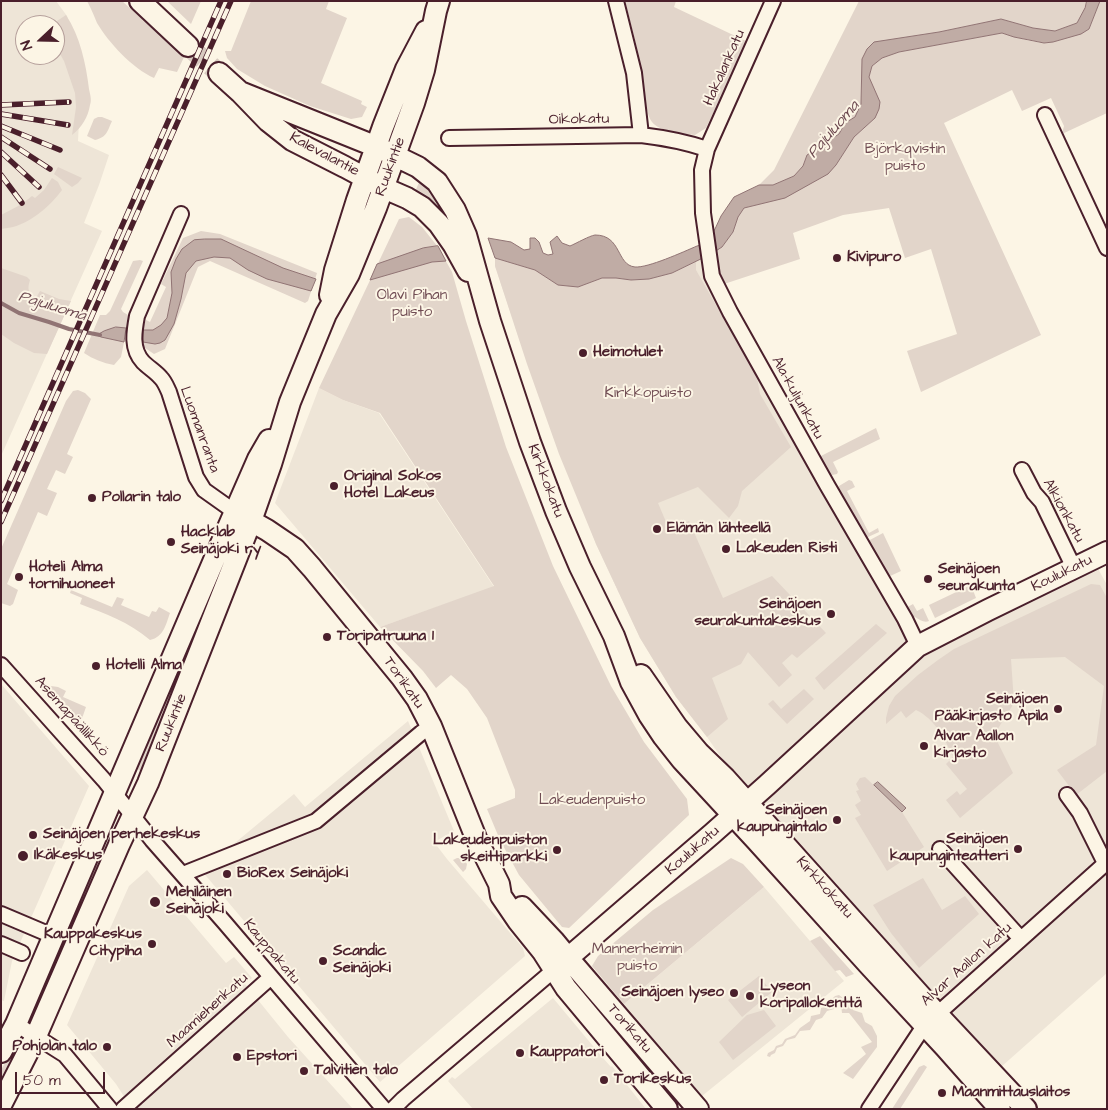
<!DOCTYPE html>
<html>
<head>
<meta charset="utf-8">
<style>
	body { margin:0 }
	#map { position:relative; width:1108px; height:1110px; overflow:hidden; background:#fcf5e5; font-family:"Architects Daughter",sans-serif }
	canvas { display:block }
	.frame { position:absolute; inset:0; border:2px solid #4a1f2b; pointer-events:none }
	.north { position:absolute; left:15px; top:15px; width:50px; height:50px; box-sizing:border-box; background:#fcf5e5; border:1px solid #b59f9b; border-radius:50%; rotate:249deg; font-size:14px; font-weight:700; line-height:20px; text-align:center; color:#4a1f2b }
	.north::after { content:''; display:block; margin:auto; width:18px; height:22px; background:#4a1f2b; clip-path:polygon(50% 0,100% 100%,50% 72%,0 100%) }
	.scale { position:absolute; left:15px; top:1072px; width:90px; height:22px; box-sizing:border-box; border:2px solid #4a1f2b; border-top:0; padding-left:6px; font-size:15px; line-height:18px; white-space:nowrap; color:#4a1f2b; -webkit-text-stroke:4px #fcf5e5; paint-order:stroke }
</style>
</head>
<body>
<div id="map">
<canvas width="1108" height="1110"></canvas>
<div class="frame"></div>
<div class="north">N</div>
<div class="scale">50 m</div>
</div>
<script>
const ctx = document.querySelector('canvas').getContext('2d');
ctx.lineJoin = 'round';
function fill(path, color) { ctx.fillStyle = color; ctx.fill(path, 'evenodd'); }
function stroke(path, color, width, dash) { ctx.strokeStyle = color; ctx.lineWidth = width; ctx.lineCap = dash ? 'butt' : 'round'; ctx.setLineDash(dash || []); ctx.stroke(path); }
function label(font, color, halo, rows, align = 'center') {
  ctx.font = font + ' "Architects Daughter",sans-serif'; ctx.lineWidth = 4; ctx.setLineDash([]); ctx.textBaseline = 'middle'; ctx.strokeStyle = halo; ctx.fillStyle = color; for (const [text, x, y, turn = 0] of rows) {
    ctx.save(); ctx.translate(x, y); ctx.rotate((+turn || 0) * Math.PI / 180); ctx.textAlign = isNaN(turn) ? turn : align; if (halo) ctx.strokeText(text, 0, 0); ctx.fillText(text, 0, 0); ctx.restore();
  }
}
const built = new Path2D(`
	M1 1H56L67 16 82 60 78 141 109 155 99 185 84 223 102 231 1 456ZM25 25H55V55H25Z
	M707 256 921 656 1096 565 1107 585V973L1001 1067 832 882 723 760 707 737 676 697 640 638 596 544 527 362 495 266 498 259 535 270 558 285 649 279 672 273Z
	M319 388 343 400 379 413 494 587 380 627 275 503Z
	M1 684 89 786 12 961 4 1001 1 1000Z
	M408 721 454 831 434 842 447 859 523 948 525 956 380 1082 196 864 230 847 294 794 305 807Z
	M147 870 226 963 234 957 252 978 245 984 288 1037 353 1109H132L116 1084 67 1025 129 886Z
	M764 887 844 981 702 1096 624 1004Z
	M553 998 603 1058 611 1067 612 1066 646 1109H473L448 1081 452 1077 455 1079Z`);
const green = new Path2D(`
	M87 1H122L184 57 177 72 159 68 154 78C132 68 109 43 97 23 94 16 91 8 87 1Z
	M167 1H201L191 24Z
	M251 1H329L326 9 347 18 321 83 362 101 361 104 367 107 362 117 351 119 310 106 265 86 237 69 227 58 225 51H231Z
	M625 1H676L674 7 748 42 706 128 695 135C684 134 658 131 652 122 643 110 641 67 637 50 634 34 629 18 625 1Z
	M859 1H1087L1086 8 1077 23 1055 31 1033 28 1001 19 939 32 874 43 861 79V104L856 117 845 123 839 134 807 155 803 166 794 176 773 185H759L774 170Z
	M1100 1H1107V113L1062 134 1064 126 1051 98 1022 111 1012 90 944 123 1041 335 921 392 907 351 957 334 931 249 905 258 889 208 843 215 793 233 800 259 721 285 711 254 722 247 733 232 737 217 744 208 755 205 836 165 854 137 875 118 869 77 872 66 882 58 899 52 1002 33C1016 37 1038 45 1052 42 1064 40 1077 33 1089 29Z
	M66 15C80 36 86 64 89 89 90 94 92 100 90 105 88 117 82 127 72 135L76 107 75 93 64 61 55 45V25H51Z
	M98 117H102L112 121C107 132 107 137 95 140L87 136 94 119Z
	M58 167 82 178 78 183 72 187 54 174Z
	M52 178 58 182 62 190C51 205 32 222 13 227 10 228 5 228 1 229V215L22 204 32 196 35 198 44 190Z
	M420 180 442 200 462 242 415 192Z
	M409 217 422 227 438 247 452 272 466 321 506 447 553 566 611 686 644 742 687 799 689 815 569 928 562 927 519 875 500 840 487 809 515 798V790L487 718 467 689 451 675 436 688 423 671 380 627 494 586 380 413 343 400 319 388 399 219Z
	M201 231 220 234 317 273 308 301 305 303 210 261 198 267 165 349 154 354 142 346 143 327 146 320 150 322 166 287 161 284 183 238Z
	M495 258 535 270 558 285 578 287 602 278H616L631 280 649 279 672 273 696 261V270L757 377 760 394 791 447 742 491 738 506 729 518 698 487 658 503 669 529 689 521 723 598 772 576 826 633 797 658 792 654 782 663 792 675 779 687 748 652 741 664 712 678 728 719 707 737 676 697 640 638 596 544 559 454 527 364 495 266Z
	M140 260 143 261 121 309 123 312 128 315V323L121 357 114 365C103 363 93 359 84 353L100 315H106L110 311 133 261Z
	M1 268 27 277 30 280C27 289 28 293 36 298L40 291 59 299 71 301 47 354 34 353 14 343 1 334Z
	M78 390 85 393 91 399 67 454 73 457 65 474 56 470 47 489 57 493 47 516 38 512 7 584 18 590 13 604 10 606 1 603V549L66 401 73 391Z
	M876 428 880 439 833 462 838 472 837 474 832 475C826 471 820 464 821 456Z
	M849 480 852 481 855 487 847 491 869 533 878 528 879 532 868 537H866L838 489 839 486Z
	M883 533 901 571 888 577 868 541Z
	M225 559 229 561 143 773 136 768Z
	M1091 584 1100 585 1107 598V771L1076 795 1057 770 1096 745 1104 686 1065 657 1011 659 1014 703 994 735 1013 773 960 818 946 800 957 791 960 795 967 789 946 764 953 757C945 739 935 719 916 710L906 718 901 711 886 724V718L889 706 895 696 918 675 938 660 954 649Z
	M971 585 976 598 935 618 929 605Z
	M71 590 112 607 117 597 124 599 121 605 149 617 152 611 156 612 159 607 170 613C166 624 164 637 150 640 129 622 106 614 80 604L82 598 70 593Z
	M913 604 917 611 923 608 929 621C924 623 920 620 915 617L912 618 906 608Z
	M876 624 887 633 824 690 815 678Z
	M51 686 58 687 66 691 63 697 86 707 79 727 48 691 49 688Z
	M804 689 814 699 787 724 768 704 773 700 781 709Z
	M865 777 902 812 924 847 887 871 855 818 861 815 855 805 861 801 856 791 859 790 856 784 860 778Z
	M100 846H105L82 907 80 928 46 999 42 997 77 920 78 905 99 847Z
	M457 858H463L467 864 466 869 463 872 453 860Z
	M731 858 743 864 764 887 624 1004 592 966 598 956 653 910Z
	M923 878 942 910 965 896 979 914 919 968 891 933 873 905Z
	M820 936 854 974 846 977 840 970 835 971 810 941Z
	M759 976 772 992 742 1017 728 1000Z
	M839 995 843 998 851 1000 853 1010 862 1013 865 1022 872 1026 877 1036V1047L853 1079 843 1073 866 1054 861 1047 872 1042 849 1013H842L841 1005 835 1006 834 1009 827 1011 822 1018 816 1020 810 1030 800 1031 795 1038 787 1040 783 1046 777 1048 775 1053 771 1055 770 1057 767 1056 768 1053 774 1050 776 1046 782 1044 785 1039 795 1035 800 1028 810 1021 811 1016 820 1014 821 1008 826 1006V1004L831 1002V1000L835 996Z
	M764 1010 776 1026 733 1060 719 1042 747 1015Z
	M7 1059 13 1061 1 1083V1070Z
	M924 1065 927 1067 900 1109H892L919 1067Z`);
const water = new Path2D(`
	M1087 1H1100L1089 29 1081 34 1053 42 1044 43 1014 37 1002 33 899 52 882 58 872 66 869 77 880 102 879 109 875 118 854 137 836 165 828 174 785 198 744 208 738 217 733 232 722 247 711 254 672 273 649 279 631 280 616 278H602L578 287 558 285 535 270 495 258 488 238 511 242 524 250 530 249V238H535L539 242 543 253 548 255 553 254 550 242 557 236 562 243 570 246C577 243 589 236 595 235 622 235 616 265 635 267 648 268 683 252 697 246L705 244 715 229 721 216 734 197 759 185H773L794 176 803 166 807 155 839 134 845 123 855 117 861 104 862 59 867 49 874 42 939 32 1001 19 1033 28 1055 31 1077 23 1085 8Z
	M205 239H221L283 268 316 279 311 291 267 279 248 270 230 258 214 257 196 261 186 273 181 299 174 324 165 340 160 343 155 344 143 342V330H153L161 325 167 318 172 293 171 272 176 259 182 249 194 240Z
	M438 246 446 261 432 262 370 280 377 264 423 248Z
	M116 327 126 328 124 342 101 337 97 335 104 331Z
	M878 782 906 808 902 812 874 785Z`);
const stream = new Path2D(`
	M1 303 19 313 49 322 69 329 100 335`);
const secondaryTunnel = new Path2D(`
	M188 46 219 73`);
const street = new Path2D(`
	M616 1 634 73 641 135
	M773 1 707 149 702 170 703 213 712 276 730 312 827 485 905 619 918 646
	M1045 115 1107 248
	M449 138 641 135C666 138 683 141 707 149
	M181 214 137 316C134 332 131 349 143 362 149 368 156 372 161 378 165 382 167 388 169 392L196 477 204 490 235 512
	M1022 470 1034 493 1042 502 1074 568
	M1 665 104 780 152 840 225 923 384 1109
	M1067 795 1080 813 1105 863
	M940 849 1021 939
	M183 874 316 821 421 733 431 726
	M1 914 53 936
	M1 944 22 953
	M16 1024 65 1055 110 1109
	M123 1109 271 977
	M393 1109 403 1099 554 970
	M869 1109 924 1026 1107 862`);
const secondary = new Path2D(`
	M140 1 188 46
	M219 73 240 92 268 121 292 140 345 167 384 188 407 198 422 207 439 224 453 244 468 271
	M240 92 377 147 418 167 437 182 455 210 466 235 490 321 530 442 556 511 580 567 614 636 631 682 649 715 663 736 682 760 756 840 869 965 945 1047 1000 1109
	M330 295 335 270 357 200 383 127 406 69 426 31
	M235 512 267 530 295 549 312 568 402 678 417 699 431 726 476 838 499 884 501 896 518 921 543 952 566 988 667 1109
	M641 675 677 727 699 753 725 778 937 1014 1026 1109
	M522 907 554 941 568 958 698 1109
	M554 970 713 833 767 785 918 646 988 610 1107 552
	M1 1052 16 1024 220 546 258 459 269 440
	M1 1105 36 1036 119 845 148 783 251 521 271 464 290 402 326 314 349 274 376 208 414 103 424 70 436 11 439 1`);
const rail = new Path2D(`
	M1 105 69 102
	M1 114 68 125
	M1 126 60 150
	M1 137 50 169
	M1 152 39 187
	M1 175 22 203
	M1 501 221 1
	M1 522 231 1`);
const markers = [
	[837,258,5,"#4a1f2b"],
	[583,353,5,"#4a1f2b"],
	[334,486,5,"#4a1f2b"],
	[92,498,5,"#4a1f2b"],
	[657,529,5,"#4a1f2b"],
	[171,542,5,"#4a1f2b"],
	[726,549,5,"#4a1f2b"],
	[19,577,5,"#4a1f2b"],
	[928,579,5,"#4a1f2b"],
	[831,614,5,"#4a1f2b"],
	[327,637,5,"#4a1f2b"],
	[96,666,5,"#4a1f2b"],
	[1058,709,5,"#4a1f2b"],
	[924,746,5,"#4a1f2b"],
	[837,820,5,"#4a1f2b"],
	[33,835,5,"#4a1f2b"],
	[1018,849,5,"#4a1f2b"],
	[557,850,5,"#4a1f2b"],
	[23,856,6,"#4a1f2b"],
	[227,874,5,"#4a1f2b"],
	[155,902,6,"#4a1f2b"],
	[152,944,5,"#4a1f2b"],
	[323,961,5,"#4a1f2b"],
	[734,993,5,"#4a1f2b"],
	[750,996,5,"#4a1f2b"],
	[107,1047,5,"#4a1f2b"],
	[520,1053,5,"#4a1f2b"],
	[237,1057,5,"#4a1f2b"],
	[304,1071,5,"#4a1f2b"],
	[604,1080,5,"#4a1f2b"],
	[942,1093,5,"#4a1f2b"]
];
const streetNames = [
	["Hakalankatu",725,68,-66],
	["Oikokatu",579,120,-1],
	["Kalevalantie",324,155,28],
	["Ruukintie",391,167,-70],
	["Ala-kuljunkatu",797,398,61],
	["Luomanranta",199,430,70],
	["Kirkkokatu",545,481,69],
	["Alkionkatu",1063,511,61],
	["Koulukatu",1062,574,-26],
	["Torikatu",403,683,55],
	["Asemapäällikkö",71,717,48],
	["Ruukintie",172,723,-68],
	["Koulukatu",693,851,-41],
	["Kirkkokatu",824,888,48],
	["Kauppakatu",271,952,50],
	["Alvar Aallon katu",967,965,-42],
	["Maamiehenkatu",208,1011,-42],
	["Torikatu",629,1029,49]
];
const parkNames = [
	["Björkqvistin",905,150],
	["puisto",905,167],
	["Olavi Pihan",412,296],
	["puisto",412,313],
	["Kirkkopuisto",648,394],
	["Lakeudenpuisto",592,801],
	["Mannerheimin",637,950],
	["puisto",637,967]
];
const poiNames = [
	["Kivipuro",847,258],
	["Heimotulet",593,353],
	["Original Sokos",344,477],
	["Hotel Lakeus",344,494],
	["Pollarin talo",102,498],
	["Elämän lähteellä",667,529],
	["Hacklab",181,533],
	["Seinäjoki ry",181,550],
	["Lakeuden Risti",736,549],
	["Hoteli Alma",29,568],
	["tornihuoneet",29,585],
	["Seinäjoen",938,570],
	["seurakunta",938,587],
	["Seinäjoen",821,605,"right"],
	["seurakuntakeskus",821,622,"right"],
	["Toripatruuna 1",337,637],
	["Hotelli Alma",106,666],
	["Seinäjoen",1048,700,"right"],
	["Pääkirjasto Apila",1048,717,"right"],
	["Alvar Aallon",934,737],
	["kirjasto",934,754],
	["Seinäjoen",827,811,"right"],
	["kaupungintalo",827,828,"right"],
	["Seinäjoen perhekeskus",43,835],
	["Seinäjoen",1008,840,"right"],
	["kaupunginteatteri",1008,857,"right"],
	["Lakeudenpuiston",547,841,"right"],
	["skeittiparkki",547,858,"right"],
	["Ikäkeskus",34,856],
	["BioRex Seinäjoki",237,874],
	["Mehiläinen",166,893],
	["Seinäjoki",166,910],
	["Kauppakeskus",142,935,"right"],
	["Citypiha",142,952,"right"],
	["Scandic",333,952],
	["Seinäjoki",333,969],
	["Lyseon",760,987],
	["koripallokenttä",760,1004],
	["Seinäjoen lyseo",724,993,"right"],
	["Pohjolan talo",97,1047,"right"],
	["Kauppatori",530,1053],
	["Epstori",247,1057],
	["Talvitien talo",314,1071],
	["Torikeskus",614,1080],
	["Maanmittauslaitos",952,1093]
];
const waterNames = [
	["Pajuluoma",834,130,-49],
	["Pajuluoma",52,307,17]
];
fill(built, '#eee5d7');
fill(green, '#e2d5ca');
fill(water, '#c0aca5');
stroke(water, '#917474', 1);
stroke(stream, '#917474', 4);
stroke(secondaryTunnel, '#d8cac0', 20, [20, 10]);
stroke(street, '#4a1f2b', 18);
stroke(secondary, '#4a1f2b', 24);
stroke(street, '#fcf5e5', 14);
stroke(secondary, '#fcf5e5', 20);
stroke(rail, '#4a1f2b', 5.5);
stroke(rail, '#fcf5e5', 4, [11]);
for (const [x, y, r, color] of markers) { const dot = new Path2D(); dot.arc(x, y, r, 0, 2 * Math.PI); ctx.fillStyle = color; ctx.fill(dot); stroke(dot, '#fcf5e5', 2); }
label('15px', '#4a1f2b', '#fcf5e5', streetNames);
label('15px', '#704c53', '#fcf5e5', parkNames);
label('bold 15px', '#4a1f2b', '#fcf5e5', poiNames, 'left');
label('italic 16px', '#6d4950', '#fcf5e5', waterNames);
</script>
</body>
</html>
